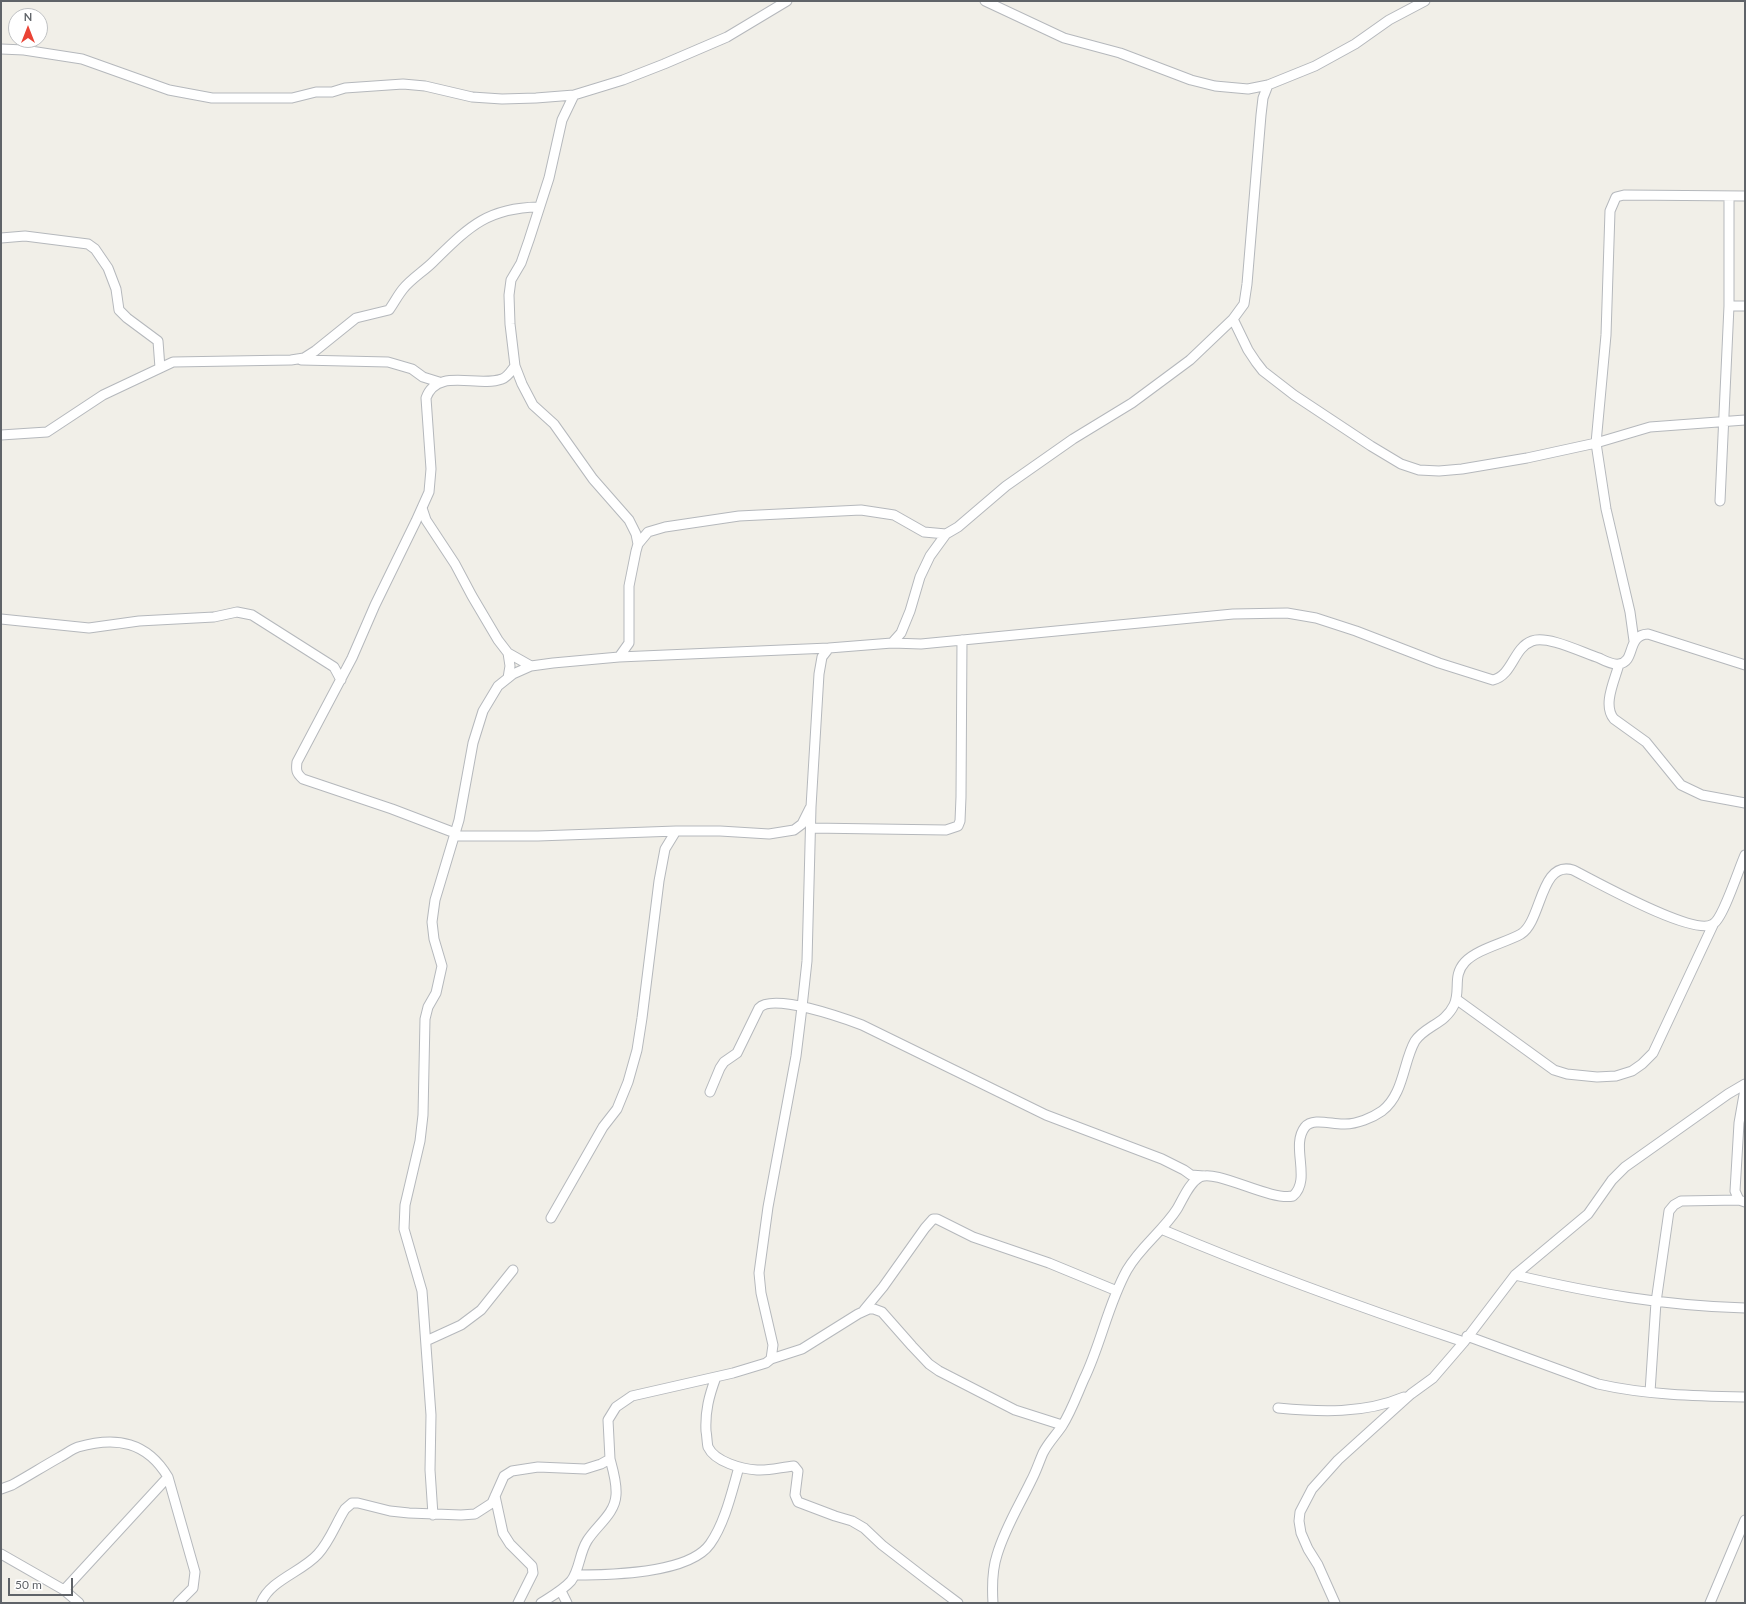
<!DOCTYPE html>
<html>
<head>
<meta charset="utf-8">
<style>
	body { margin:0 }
	#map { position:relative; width:1746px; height:1604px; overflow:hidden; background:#f1efe8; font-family:Lato,sans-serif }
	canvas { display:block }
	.frame { position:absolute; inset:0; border:2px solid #5f6368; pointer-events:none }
	.north { position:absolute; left:8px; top:8px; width:40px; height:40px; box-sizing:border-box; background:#fff; border:1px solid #bfc1c3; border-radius:50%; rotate:0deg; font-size:11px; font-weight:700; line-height:16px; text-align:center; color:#5f6368 }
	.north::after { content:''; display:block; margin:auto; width:14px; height:18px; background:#ea4335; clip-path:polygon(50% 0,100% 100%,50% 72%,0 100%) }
	.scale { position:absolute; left:8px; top:1578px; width:65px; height:18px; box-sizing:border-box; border:2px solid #5f6368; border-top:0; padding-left:5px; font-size:12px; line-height:14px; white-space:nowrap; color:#5f6368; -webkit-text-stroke:3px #fff; paint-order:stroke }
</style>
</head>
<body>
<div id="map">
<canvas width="1746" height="1604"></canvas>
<div class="frame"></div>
<div class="north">N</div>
<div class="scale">50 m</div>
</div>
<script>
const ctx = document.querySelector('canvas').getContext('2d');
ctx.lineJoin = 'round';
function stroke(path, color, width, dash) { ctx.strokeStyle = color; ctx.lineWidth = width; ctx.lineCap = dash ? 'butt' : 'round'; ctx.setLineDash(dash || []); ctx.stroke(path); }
const street = new Path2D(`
	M985 1 1064 38 1120 53 1191 80 1215 86 1248 89 1268 85 1315 66 1355 44 1389 20 1425 1
	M1 49 24 50 82 59 169 90 212 98H292L316 92H332L345 88 403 84 425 86 472 97 502 99 536 98 574 95 623 80 664 64 727 37 787 1
	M574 95 562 120 549 178 529 240 521 263 511 280 509 295 510 324 515 366 522 384 533 405 554 424 593 479 629 520 636 534 638 544
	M1 238 25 236 88 244 95 249 108 268 116 289 119 310 127 318 158 341 160 368
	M1729 306H1745
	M1233 319 1248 350 1256 362 1263 371 1294 395 1371 446 1401 464 1419 470 1439 471 1462 469 1527 458 1596 443 1650 427 1745 420
	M301 360 388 362 412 369 423 377 439 382
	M1 435 47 432 103 395 173 362 291 360 304 358 315 351 356 318 389 310C394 303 398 295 403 289 411 279 424 271 433 262 468 228 486 208 538 207
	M1720 501 1729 306V196
	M422 508 426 520 455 564 472 596 498 640 508 653 531 666
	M1 619 89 628 139 621 214 617 237 612 252 615 334 667 341 680
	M1634 641 1630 612 1606 509 1596 443 1606 335 1610 211 1616 197 1624 195 1745 196
	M892 643 921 644 1233 614 1287 613 1316 618 1356 631 1439 663 1493 680C1513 675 1513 648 1532 641 1548 635 1583 653 1599 658 1605 661 1612 665 1619 664 1636 662 1626 635 1648 634L1745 665
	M619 657 629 643V586L636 551 638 544 648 532 665 527 739 516 861 510 894 515 924 532 946 534
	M1619 664C1615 680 1602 705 1614 719L1646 742 1681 785 1702 795 1745 803
	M508 678 510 666 508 653
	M811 828 946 830 958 826 960 821 961 797 962 640
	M455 833 392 809 303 779C296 773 296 770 297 762L352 658 375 605 416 521 429 492 431 469 426 398C437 367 477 388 502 379 508 377 511 371 515 366
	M455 836H538L676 831H720L769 834 794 830 802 824 810 808
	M1456 999 1554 1070 1567 1074 1597 1077 1616 1076 1632 1071 1642 1064 1653 1053 1713 925
	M1745 1089 1739 1123 1735 1191 1739 1200 1745 1202
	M710 1092 720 1068 724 1062 737 1053 759 1008C773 993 843 1018 862 1025L1046 1115 1162 1159 1184 1170 1191 1175 1204 1176
	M551 1218 603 1127 617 1109 628 1082 637 1050 642 1018 659 881 665 849 676 831
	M1161 1229C1260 1271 1362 1308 1464 1342
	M1515 1275C1592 1293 1665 1306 1745 1308
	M864 1310 883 1287 925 1228 933 1219H937L973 1237 1049 1263 1117 1291
	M1467 1336 1598 1384C1646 1395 1696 1396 1745 1397
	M426 1341 461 1325 481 1310 513 1270
	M771 1359 802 1349 858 1314 869 1309H874L882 1312 912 1346 929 1364 939 1371 1015 1410 1062 1425
	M716 1377C709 1396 705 1411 706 1431 707 1436 707 1443 708 1447 715 1462 742 1469 757 1470 769 1471 782 1467 794 1466L798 1471 795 1495 798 1502 835 1516 852 1521 864 1528 882 1545 926 1579 958 1603
	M1650 1392 1656 1302 1669 1211 1674 1205 1681 1201 1739 1200
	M1278 1408C1320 1412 1364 1414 1404 1397
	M1 1489 12 1485C28 1476 44 1466 60 1457 66 1454 72 1449 78 1447 117 1436 147 1442 168 1477L195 1572 193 1588 178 1603
	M495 1496 503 1533 510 1544 532 1566 533 1573 518 1603
	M433 1515 430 1470 431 1415 422 1291 404 1229 405 1205 420 1141 423 1115 425 1019 428 1007 436 993 442 966 434 939 432 922 435 900 459 820 473 743 483 711 498 686 513 674 531 666 553 663 619 657 829 648
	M1 1554 64 1590 79 1603
	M575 1575C609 1575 689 1574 710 1544 725 1523 732 1491 739 1467
	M64 1590 168 1477
	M561 1591 567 1603
	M261 1603C270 1580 302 1572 318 1554 330 1541 336 1523 345 1509L352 1503H358L390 1511 409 1513 461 1515 475 1514 492 1503 504 1476 512 1471 538 1467 585 1469 601 1464 610 1459 608 1420 616 1407 632 1396 733 1373 766 1363 771 1359 773 1345 761 1293 759 1273 768 1207 796 1056 802 1007 807 961 811 807 819 674 822 657 829 648 892 643 901 633 910 611 920 577 930 556 946 534 958 527 1006 486 1073 439 1132 403 1190 360 1233 319 1244 304 1247 284 1261 115 1263 98 1268 85
	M541 1603C552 1596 563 1590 571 1581 580 1569 579 1554 587 1541 596 1526 615 1514 616 1495 617 1483 613 1470 610 1459
	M993 1603C992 1587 992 1570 997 1555 1005 1528 1019 1506 1031 1481 1036 1472 1039 1462 1043 1453 1048 1443 1056 1435 1062 1426 1071 1412 1077 1395 1084 1379 1101 1344 1108 1304 1127 1270 1141 1246 1163 1231 1177 1209 1183 1199 1189 1183 1200 1177 1217 1169 1269 1201 1293 1196 1312 1179 1290 1146 1305 1127 1313 1117 1333 1125 1345 1124 1357 1124 1372 1118 1382 1111 1404 1094 1403 1062 1415 1041 1425 1026 1445 1024 1454 1005 1461 990 1452 976 1465 962 1477 949 1505 943 1521 934 1542 921 1540 860 1573 870 1595 881 1694 937 1713 924 1723 919 1739 868 1745 855
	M1335 1603 1318 1565 1308 1549 1301 1533 1299 1521 1300 1512 1312 1489 1338 1460 1411 1394 1433 1378 1464 1342 1515 1275 1588 1214 1612 1180 1625 1167 1728 1094 1745 1084
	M1710 1603 1745 1520`);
stroke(street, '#b5b8bc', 11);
stroke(street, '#fff', 9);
</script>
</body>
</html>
